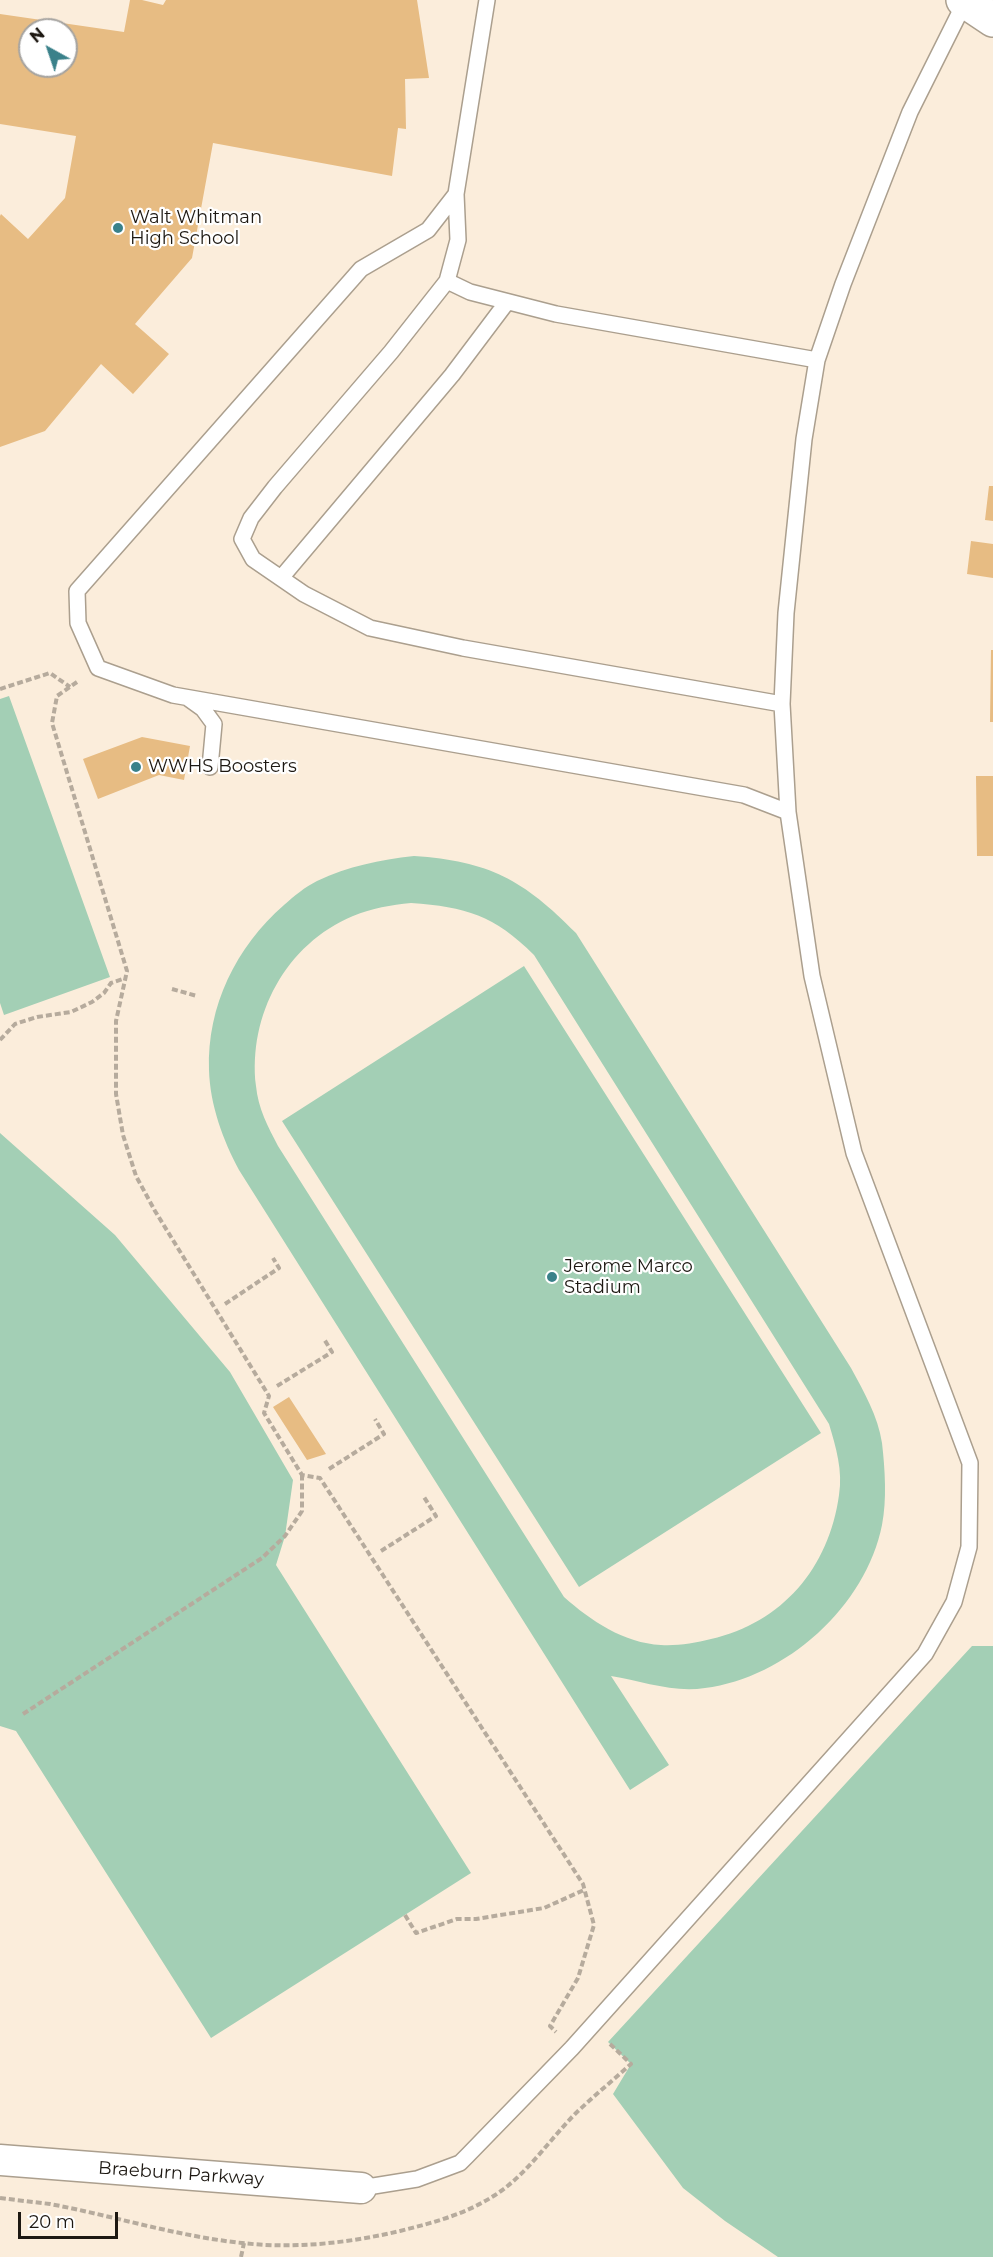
<!DOCTYPE html>
<html>
<head>
<meta charset="utf-8">
<style>
	body { margin:0 }
	#map { position:relative; width:993px; height:2257px; overflow:hidden; background:#fbeddb; font-family:Montserrat,sans-serif }
	canvas { display:block }
	.north { position:absolute; left:18px; top:18px; width:60px; height:60px; box-sizing:border-box; background:#fff; border:2px solid #a5a3a0; border-radius:50%; rotate:320deg; font-size:16px; font-weight:700; line-height:24px; text-align:center; color:#1d1812 }
	.north::after { content:''; display:block; margin:auto; width:21px; height:27px; background:#3a818a; clip-path:polygon(50% 0,100% 100%,50% 72%,0 100%) }
	.scale { position:absolute; left:18px; top:2212px; width:100px; height:27px; box-sizing:border-box; border:3px solid #1d1812; border-top:0; padding-left:8px; font-size:18px; line-height:21px; white-space:nowrap; color:#1d1812; -webkit-text-stroke:4px #fff; paint-order:stroke }
</style>
</head>
<body>
<div id="map">
<canvas width="993" height="2257"></canvas>
<div class="north">N</div>
<div class="scale">20 m</div>
</div>
<script>
const ctx = document.querySelector('canvas').getContext('2d');
ctx.lineJoin = 'round';
function fill(path, color) { ctx.fillStyle = color; ctx.fill(path, 'evenodd'); }
function stroke(path, color, width, dash) { ctx.strokeStyle = color; ctx.lineWidth = width; ctx.lineCap = dash ? 'butt' : 'round'; ctx.setLineDash(dash || []); ctx.stroke(path); }
function label(font, color, halo, rows, align = 'center') {
  ctx.font = font + ' Montserrat,sans-serif'; ctx.lineWidth = 4.5; ctx.setLineDash([]); ctx.textBaseline = 'middle'; ctx.strokeStyle = halo; ctx.fillStyle = color; for (const [text, x, y, turn = 0] of rows) {
    ctx.save(); ctx.translate(x, y); ctx.rotate((+turn || 0) * Math.PI / 180); ctx.textAlign = isNaN(turn) ? turn : align; if (halo) ctx.strokeText(text, 0, 0); ctx.fillText(text, 0, 0); ctx.restore();
  }
}
const green = new Path2D(`
	M9 696 110 977 4 1015 0 1003V699Z
	M414 856C489 861 524 880 576 933L851 1368C864 1392 878 1416 882 1443 885 1469 887 1500 882 1525 866 1606 786 1678 705 1688 673 1693 642 1681 611 1676L669 1765 630 1790 239 1170C223 1140 210 1105 209 1070 207 1006 236 947 284 905 294 896 305 887 317 881 349 866 379 860 414 856ZM411 903C466 907 494 915 534 955L829 1424C836 1447 843 1471 839 1495 829 1568 782 1623 711 1639 695 1643 677 1646 661 1645 624 1643 591 1621 564 1597L278 1146C268 1127 258 1108 256 1086 248 1015 286 944 353 916 372 908 391 905 411 903Z
	M524 966 821 1433 579 1587 282 1121Z
	M0 1133 115 1235 230 1372 293 1480 285 1536 276 1565 471 1873 211 2038 16 1731 0 1726Z
	M972 1646H993V2257H778L725 2221 683 2188 613 2094 631 2064 608 2042Z`);
const building = new Path2D(`
	M130 0H142L163 5 166 0H417L429 78 405 79 406 129 398 128 392 176 213 143 192 258 135 324 169 354 133 394 101 364 45 431 0 447V216L1 214 28 239 65 198 76 136 0 124V14L124 32ZM30 30H66V66H30Z
	M989 486H993V521L985 520Z
	M971 541 993 544V578L967 574Z
	M991 650H993V722H990Z
	M142 737 190 746 184 780 159 775 98 799 83 759Z
	M976 776H993V856H977Z
	M289 1397 326 1454 307 1460 273 1407Z`);
const path = new Path2D(`
	M77 682 57 696 52 723 127 971 116 1021V1094L123 1135 136 1176 155 1211 269 1396 264 1413 302 1475 320 1478 583 1884 594 1925 578 1978 550 2026 556 2032
	M0 689 50 673 70 687
	M172 989 197 996
	M0 1040 15 1024 37 1017 71 1012 92 1002 104 993 111 983 126 978
	M225 1304 279 1268 273 1258
	M277 1386 332 1352 324 1339
	M329 1469 384 1434 375 1419
	M381 1551 436 1516 424 1497
	M23 1714 262 1558 285 1536 302 1511V1475
	M405 1915 416 1933 457 1919H476L544 1908 584 1890
	M0 2198C16 2200 33 2202 50 2204 114 2216 176 2236 242 2243 295 2249 348 2243 400 2231 436 2222 470 2213 501 2191 530 2170 551 2138 576 2113 594 2096 613 2080 631 2064L608 2042
	M241 2257 244 2243`);
const lane = new Path2D(`
	M487 0 456 194 458 240 447 281 391 352 275 487 251 518 242 539 253 559 304 594 370 628 463 648 782 704
	M456 194 428 230 361 269 77 591 78 623 98 668 173 695 744 795 788 812
	M447 281 470 292 556 314 817 360
	M281 578 452 375 507 302
	M189 699 203 709 214 724 210 767
	M361 2188 417 2179 460 2163 467 2156 572 2048 925 1654 954 1602 969 1547 970 1463 854 1153 812 976 788 812 782 704 786 613 804 439 817 360 843 284 910 112 965 2`);
const street = new Path2D(`
	M0 2160 361 2188`);
const secondary = new Path2D(`
	M963 0 993 20`);
const markers = [
	[118,228,6,"#3a818a"],
	[136,767,6,"#3a818a"],
	[552,1277,6,"#3a818a"]
];
const poiNames = [
	["Walt Whitman",130,218],
	["High School",130,239],
	["WWHS Boosters",148,767],
	["Jerome Marco",564,1267],
	["Stadium",564,1288]
];
const streetNames = [
	["Braeburn Parkway",181,2174,4]
];
fill(green, '#a3cfb5');
fill(building, '#e7bc83');
stroke(lane, '#ab9f8e', 18);
stroke(street, '#ab9f8e', 33);
stroke(secondary, '#ab9f8e', 36);
stroke(path, '#b6ab9d', 4, [6, 3]);
stroke(lane, '#fff', 15);
stroke(street, '#fff', 30);
stroke(secondary, '#fff', 33);
for (const [x, y, r, color] of markers) { const dot = new Path2D(); dot.arc(x, y, r, 0, 2 * Math.PI); ctx.fillStyle = color; ctx.fill(dot); stroke(dot, '#fff', 2); }
label('18px', '#1d1812', '#fff', poiNames, 'left');
label('18px', '#1d1812', '#fff', streetNames);
</script>
</body>
</html>
